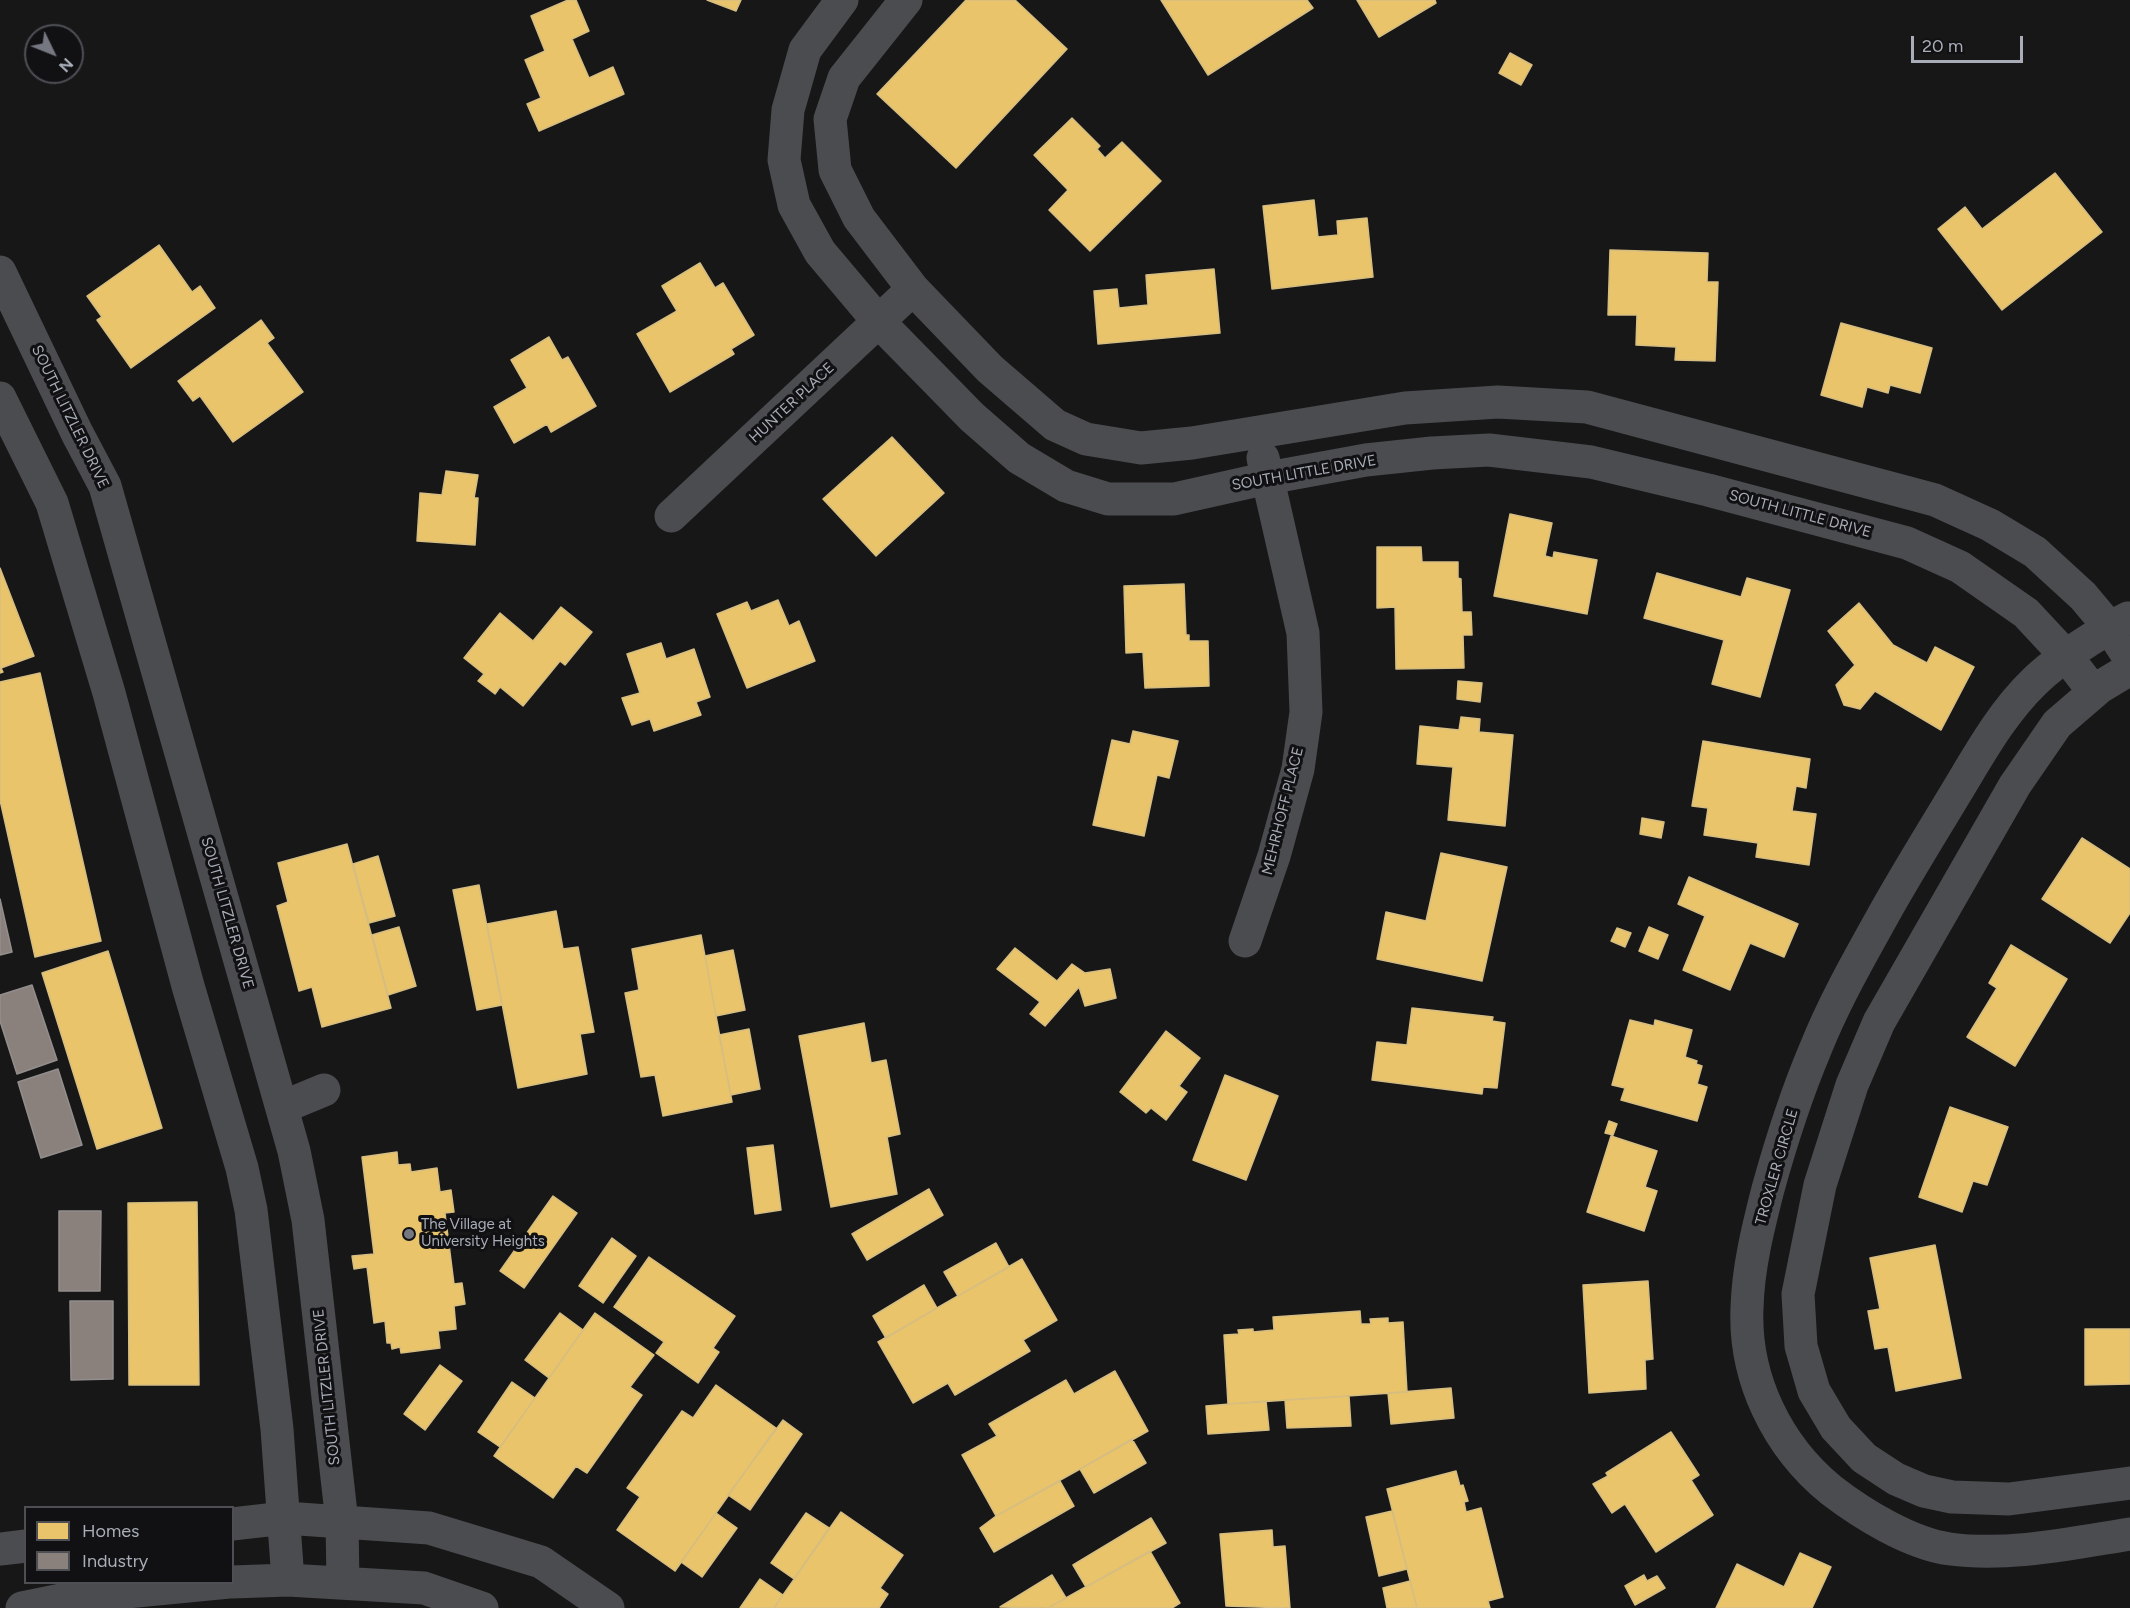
<!DOCTYPE html>
<html>
<head>
<meta charset="utf-8">
<style>
	body { margin:0 }
	#map { position:relative; width:2130px; height:1608px; overflow:hidden; background:#171717; font-family:Figtree,sans-serif }
	canvas { display:block }
	.legend { position:absolute; left:24px; top:1506px; width:210px; height:78px; box-sizing:border-box; background:#111113; border:2px solid #4d4f55; margin:0; padding:8px 10px; list-style:none; font-size:18px; color:#a8adb8 }
	.legend li { display:flex; align-items:center; gap:12px; height:30px }
	.legend b { width:30px; border:2px solid #4d4f55 }
	.north { position:absolute; left:24px; top:24px; width:60px; height:60px; box-sizing:border-box; background:#111113; border:2px solid #4d4f55; border-radius:50%; rotate:133deg; font-size:16px; font-weight:700; line-height:24px; text-align:center; color:#a8adb8 }
	.north::after { content:''; display:block; margin:auto; width:21px; height:27px; background:#757880; clip-path:polygon(50% 0,100% 100%,50% 72%,0 100%) }
	.scale { position:absolute; left:1911px; top:36px; width:112px; height:27px; box-sizing:border-box; border:3px solid #a8adb8; border-top:0; padding-left:8px; font-size:18px; line-height:21px; white-space:nowrap; color:#a8adb8; -webkit-text-stroke:4px #111113; paint-order:stroke }
</style>
</head>
<body>
<div id="map">
<canvas width="2130" height="1608"></canvas>
<ul class="legend">
<li><b style="height:16px;background:#e9c46a"></b>Homes</li>
<li><b style="height:16px;background:#8a817c"></b>Industry</li>
</ul>
<div class="north">N</div>
<div class="scale">20 m</div>
</div>
<script>
const ctx = document.querySelector('canvas').getContext('2d');
ctx.lineJoin = 'round';
function fill(path, color) { ctx.fillStyle = color; ctx.fill(path, 'evenodd'); }
function stroke(path, color, width, dash) { ctx.strokeStyle = color; ctx.lineWidth = width; ctx.lineCap = dash ? 'butt' : 'round'; ctx.setLineDash(dash || []); ctx.stroke(path); }
function label(font, color, halo, rows, align = 'center') {
  ctx.font = font + ' Figtree,sans-serif'; ctx.lineWidth = 6; ctx.setLineDash([]); ctx.textBaseline = 'middle'; ctx.strokeStyle = halo; ctx.fillStyle = color; for (const [text, x, y, turn = 0] of rows) {
    ctx.save(); ctx.translate(x, y); ctx.rotate((+turn || 0) * Math.PI / 180); ctx.textAlign = isNaN(turn) ? turn : align; if (halo) ctx.strokeText(text, 0, 0); ctx.fillText(text, 0, 0); ctx.restore();
  }
}
const homes = new Path2D(`
	M568 0H576L589 31 572 39 589 78 613 67 624 94 539 131 527 104 541 98 525 60 545 51 531 16Z
	M707 0H741L736 11Z
	M966 0H1015L1067 49 956 168 877 94Z
	M1161 0H1307L1313 8 1208 75Z
	M1357 0H1435L1436 3 1379 37Z
	M1510 53 1532 65 1521 85 1499 73Z
	M1072 118 1100 146 1097 149 1105 158 1122 142 1161 181 1090 251 1049 210 1068 190 1034 155Z
	M2055 173 2102 232 2002 310 1938 229 1965 207 1982 229Z
	M1314 200 1318 237 1338 235 1337 221 1367 218 1373 277 1272 289 1263 206Z
	M159 245 192 292 200 286 215 308 131 368 97 320 102 317 87 296Z
	M1610 250 1708 253 1707 282H1718L1715 361 1675 360 1676 347 1636 345 1637 315H1608Z
	M700 263 715 288 723 283 754 335 731 349 734 354 670 392 637 334 677 311 662 286Z
	M1214 269 1220 333 1098 344 1094 291 1117 289 1119 308 1148 305 1146 275Z
	M261 320 274 338 267 343 303 392 233 442 200 396 193 401 178 381Z
	M1841 323 1932 348 1920 393 1890 385 1888 393 1867 387 1862 407 1821 395Z
	M549 337 562 360 568 357 596 406 551 432 547 424 514 443 494 407 527 388 511 360Z
	M892 437 944 493 876 556 823 499Z
	M446 471 478 475 474 498H478L475 545 417 541 420 493 442 495Z
	M1510 514 1552 523 1545 556 1553 558 1554 552 1597 560 1587 614 1494 596Z
	M1377 547H1421L1422 562H1458V578L1461 579 1462 612H1471L1472 635H1463L1464 668 1396 669 1395 607 1377 608Z
	M0 568 34 656 1 668 3 672 0 673Z
	M1657 573 1741 597 1747 578 1790 590 1760 697 1712 684 1724 640 1644 618Z
	M1184 584 1186 635H1189V641H1208L1209 686 1145 688 1143 652 1126 653 1124 586Z
	M778 600 789 626 799 621 815 661 747 688 717 614 747 602 751 611Z
	M1859 603 1893 645 1927 663 1935 647 1974 667 1941 730 1875 691 1860 709 1844 705 1836 685 1855 665 1828 631Z
	M561 607 592 632 565 665 560 661 523 706 500 687 495 694 478 681 484 674 464 658 500 613 533 641Z
	M661 643 666 659 694 649 710 697 696 702 701 715 654 731 650 719 632 725 622 698 640 693 627 654Z
	M40 673 101 941 35 957 0 800V682Z
	M1458 681 1482 683 1480 702 1457 699Z
	M1461 717 1480 719 1479 732 1513 735 1505 826 1448 820 1453 767 1417 764 1420 726 1459 730Z
	M1133 731 1178 741 1169 778 1157 775 1144 836 1093 825 1112 740 1130 744Z
	M1703 741 1810 759 1806 788 1796 786 1792 811 1816 814 1809 865 1756 857 1758 843 1704 835 1708 808 1692 806Z
	M1642 818 1664 822 1661 838 1640 834Z
	M2082 838 2130 869V913L2110 943 2042 899Z
	M347 844 391 1008 322 1027 312 987 299 991 277 906 288 902 278 863Z
	M1441 853 1507 867 1482 981 1377 959 1386 912 1426 921Z
	M378 856 395 916 369 923 353 864Z
	M1689 877 1798 924 1784 957 1750 943 1730 990 1683 970 1705 916 1678 904Z
	M479 885 502 1005 477 1010 453 890Z
	M556 911 563 949 578 947 594 1032 580 1034 587 1074 518 1088 487 924Z
	M399 927 416 986 388 995 372 935Z
	M1649 927 1668 935 1658 959 1639 951Z
	M1617 928 1631 933 1625 947 1611 941Z
	M701 935 732 1102 663 1116 655 1075 641 1077 625 993 639 990 632 949Z
	M2011 945 2067 979 2015 1066 1967 1037 1997 988 1989 983Z
	M1015 948 1057 981 1072 964 1085 973 1110 969 1116 998 1085 1006 1079 987 1045 1026 1030 1014 1040 1002 997 969Z
	M733 950 745 1010 716 1016 705 956Z
	M108 951 162 1128 97 1149 42 973Z
	M1412 1008 1493 1017 1492 1021 1505 1023 1497 1088 1483 1087 1482 1094 1372 1080 1377 1042 1407 1045Z
	M1630 1020 1654 1026 1655 1020 1692 1030 1685 1057 1697 1061 1696 1064 1702 1066 1697 1084 1707 1087 1697 1121 1621 1100 1625 1088 1612 1085Z
	M864 1023 871 1063 886 1060 900 1134 887 1137 897 1194 831 1207 799 1036Z
	M749 1029 760 1089 731 1095 719 1035Z
	M1166 1031 1200 1058 1179 1086 1187 1092 1166 1120 1151 1108 1146 1113 1120 1092Z
	M1225 1075 1278 1096 1246 1180 1193 1160Z
	M1950 1107 2008 1127 1987 1185 1973 1181 1962 1212 1919 1197Z
	M1609 1121 1617 1124 1613 1135 1605 1133Z
	M1611 1136 1657 1151 1645 1187 1657 1191 1644 1231 1587 1212Z
	M773 1145 781 1210 755 1214 747 1148Z
	M397 1152 398 1165 410 1164 411 1172 437 1168 440 1192 451 1190 454 1212 445 1213 454 1284 462 1283 465 1304 454 1306 456 1329 438 1331 440 1348 401 1353 400 1347 392 1349 391 1343H387L385 1321 374 1323 367 1267 354 1269 352 1256 374 1254 362 1157Z
	M929 1189 943 1215 867 1260 852 1234Z
	M553 1196 577 1213 524 1288 500 1271Z
	M197 1202 199 1385H129L128 1203Z
	M612 1238 636 1256 603 1303 579 1286Z
	M996 1243 1009 1267 958 1296 944 1272Z
	M1935 1245 1961 1378 1896 1391 1888 1347 1875 1349 1868 1311 1880 1309 1870 1258Z
	M649 1257 735 1316 713 1348 719 1352 698 1383 656 1353 664 1342 614 1307Z
	M1022 1259 1057 1320 1023 1340 1030 1351 955 1395 948 1383 913 1403 878 1342Z
	M1648 1281 1653 1359 1645 1360 1646 1389 1589 1393 1583 1285Z
	M924 1285 937 1308 886 1338 873 1316Z
	M1360 1311 1361 1324H1371L1370 1319 1388 1318V1323L1403 1322 1407 1392 1228 1404 1224 1335 1239 1334 1238 1330 1253 1329V1332L1274 1330 1273 1317Z
	M560 1313 583 1330 549 1378 525 1360Z
	M595 1313 654 1355 630 1387 642 1395 587 1473 576 1466 553 1498 494 1456Z
	M2085 1329H2130V1384L2085 1385Z
	M440 1365 462 1381 425 1430 404 1414Z
	M1115 1371 1148 1431 996 1516 962 1455 997 1436 989 1424 1066 1380 1074 1394Z
	M512 1382 535 1398 500 1447 478 1432Z
	M716 1385 776 1428 675 1571 617 1530 640 1497 627 1488 682 1411 693 1418Z
	M1451 1388 1454 1418 1391 1424 1388 1393Z
	M1349 1396 1351 1426 1287 1428 1285 1400Z
	M1266 1401 1269 1430 1208 1434 1206 1406Z
	M783 1420 802 1434 750 1510 728 1495Z
	M1671 1432 1699 1475 1691 1480 1713 1515 1656 1552 1625 1504 1612 1513 1593 1484 1608 1476 1606 1473Z
	M1132 1439 1146 1463 1094 1493 1080 1469Z
	M1456 1471 1460 1486 1463 1485 1468 1501 1464 1502 1466 1512 1481 1508 1503 1597 1488 1601 1490 1608H1417L1387 1489Z
	M1060 1481 1074 1506 994 1552 980 1528 996 1516Z
	M1392 1511 1407 1569 1379 1576 1366 1517Z
	M841 1512 903 1555 880 1588 888 1594 879 1608H774Z
	M716 1513 737 1528 702 1577 681 1562Z
	M806 1513 829 1528 794 1579 771 1563Z
	M1151 1518 1166 1543 1086 1587 1073 1565Z
	M1272 1530 1273 1547 1285 1546 1290 1608 1226 1606 1220 1534Z
	M1150 1551 1180 1603 1172 1608H1048Z
	M1800 1553 1831 1567 1812 1608H1716L1737 1564 1784 1587Z
	M1052 1575 1066 1598 1048 1608 1000 1607Z
	M1644 1575 1647 1581 1657 1576 1665 1588 1635 1605 1625 1586Z
	M760 1579 783 1595 774 1608H740Z
	M1410 1581 1417 1608H1387L1383 1588Z`);
const industry = new Path2D(`
	M0 899 12 952 0 955Z
	M32 985 57 1060 17 1074 0 1021V995Z
	M58 1069 82 1145 41 1158 18 1082Z
	M59 1211H101L100 1291H59Z
	M70 1301H113V1379L71 1380Z`);
const minor = new Path2D(`
	M842 0 805 50 788 110 784 160 794 205 820 252 879 322 972 417 1019 458 1066 486 1108 499H1174L1268 478 1366 460 1432 453 1489 450 1591 462 1708 490 1907 543 1960 567 2026 613 2067 657 2094 692
	M906 0 844 78 830 119 835 170 859 218 913 289 990 369 1055 425 1086 439 1141 448 1192 443 1405 408 1498 402 1587 407 1935 500 1990 525 2035 552 2083 596 2109 627 2130 659
	M0 272 77 433 105 486 294 1151 308 1220 342 1522 343 1583
	M0 398 52 503 109 693 188 986 242 1168 251 1210 277 1429 288 1580
	M671 516 913 289
	M2128 618C2100 632 2056 660 2034 682 2002 713 1980 753 1957 791 1933 831 1908 871 1885 912 1860 957 1834 1002 1815 1050 1796 1095 1781 1142 1768 1189 1758 1228 1748 1268 1747 1308 1744 1378 1777 1446 1831 1490 1862 1514 1911 1544 1950 1549 2008 1557 2073 1543 2130 1534
	M2130 669 2100 687 2057 724 2015 785 1879 1022 1852 1085 1820 1185 1798 1294 1801 1346 1814 1391 1836 1428 1864 1458 1896 1479 1924 1491 1952 1497 2009 1499 2130 1483
	M1245 941 1274 856 1298 769 1306 712 1303 633 1263 458
	M283 1107 324 1090
	M232 1524 285 1518 429 1528 541 1562 608 1608
	M0 1549 26 1546
	M232 1582 288 1580 424 1588 482 1608
	M22 1608 76 1597 229 1582`);
const markers = [
	[409,1234,6,"#757880"]
];
const streetNames = [
	["HUNTER PLACE",792,403,-43],
	["SOUTH LITZLER DRIVE",70,417,64],
	["SOUTH LITTLE DRIVE",1304,473,-10],
	["SOUTH LITTLE DRIVE",1800,514,15],
	["MEHRHOFF PLACE",1283,811,-76],
	["SOUTH LITZLER DRIVE",227,913,74],
	["TROXLER CIRCLE",1777,1167,-74],
	["SOUTH LITZLER DRIVE",327,1387,-96]
];
const poiNames = [
	["The Village at",421,1225],
	["University Heights",421,1242]
];
fill(homes, '#e9c46a');
stroke(homes, '#d6bd81', 1.5);
fill(industry, '#8a817c');
stroke(industry, '#938e8e', 1.5);
stroke(minor, '#4b4c50', 33);
for (const [x, y, r, color] of markers) { const dot = new Path2D(); dot.arc(x, y, r, 0, 2 * Math.PI); ctx.fillStyle = color; ctx.fill(dot); stroke(dot, '#111113', 2); }
label('15px', '#a8adb8', '#111113', streetNames);
label('15px', '#a8adb8', '#111113', poiNames, 'left');
</script>
</body>
</html>
